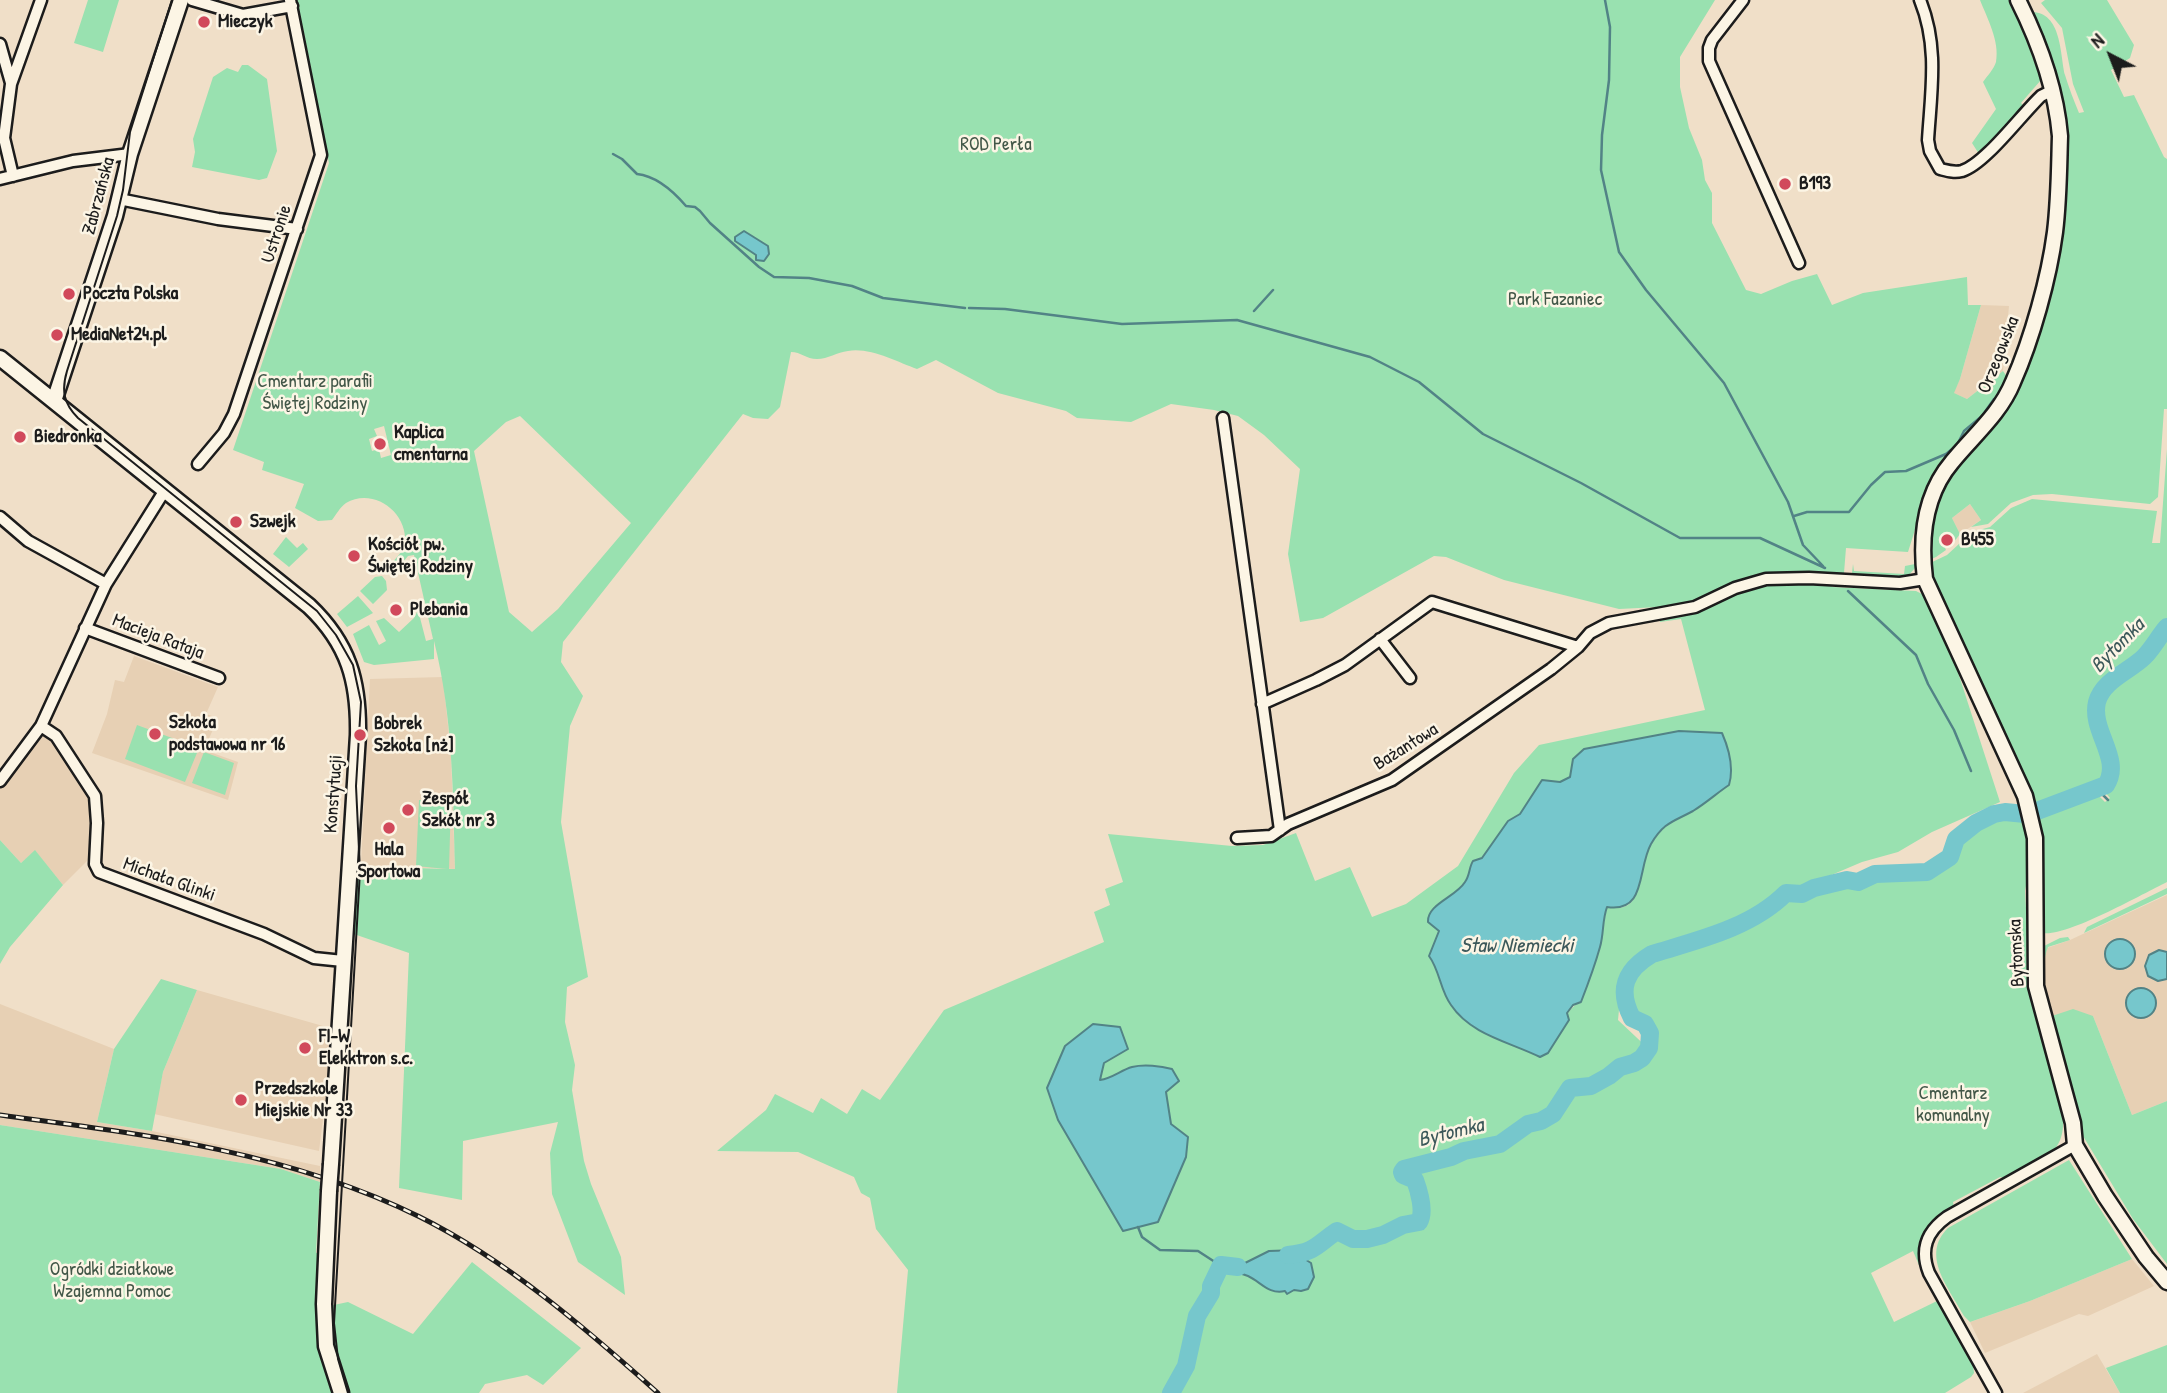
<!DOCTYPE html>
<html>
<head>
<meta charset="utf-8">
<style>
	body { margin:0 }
	#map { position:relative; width:2167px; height:1393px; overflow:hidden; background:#f0dfc8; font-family:"Patrick Hand",sans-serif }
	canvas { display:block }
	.north { position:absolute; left:2076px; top:21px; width:70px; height:70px; -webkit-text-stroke:5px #fcf5e5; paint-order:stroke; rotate:318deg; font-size:19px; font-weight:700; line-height:28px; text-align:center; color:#1c1c1c }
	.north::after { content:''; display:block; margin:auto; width:24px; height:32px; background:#1c1c1c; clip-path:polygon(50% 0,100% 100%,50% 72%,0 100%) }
</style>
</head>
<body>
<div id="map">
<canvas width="2167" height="1393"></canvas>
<div class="north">N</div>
</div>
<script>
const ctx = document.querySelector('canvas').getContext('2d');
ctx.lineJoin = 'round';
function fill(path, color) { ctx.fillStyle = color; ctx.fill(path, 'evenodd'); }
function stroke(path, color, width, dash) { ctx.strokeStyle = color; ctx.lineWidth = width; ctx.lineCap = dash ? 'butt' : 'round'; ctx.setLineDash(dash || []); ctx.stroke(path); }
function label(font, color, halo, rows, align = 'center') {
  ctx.font = font + ' "Patrick Hand",sans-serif'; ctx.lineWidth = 5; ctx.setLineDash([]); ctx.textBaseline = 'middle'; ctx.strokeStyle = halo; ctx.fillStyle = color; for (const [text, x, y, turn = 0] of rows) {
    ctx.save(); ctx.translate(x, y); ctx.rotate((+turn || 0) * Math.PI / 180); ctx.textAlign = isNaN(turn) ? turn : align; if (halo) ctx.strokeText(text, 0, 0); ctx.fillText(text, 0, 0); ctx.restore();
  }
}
const built = new Path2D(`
	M1981 305 2009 306 2003 371 1967 399 1953 393 1960 379Z
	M1970 504 1981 520 1960 534 1952 518Z
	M134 656 218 687 206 714 218 718 204 750 238 762 228 800 92 753 107 714 115 680 124 682Z
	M443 677 451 755 455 869 361 865 370 679Z
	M41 726 56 736 95 796 96 852 63 885 35 851 21 863 0 840V781Z
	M2167 895V1101L2132 1115 2093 1016 2052 1017 2045 990 2043 959 2047 948 2070 940Z
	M197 990 330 1028 327 1087 319 1151 154 1114 163 1072Z
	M0 1004 114 1049 97 1122 152 1131 320 1166V1182L281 1169 0 1125Z
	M2132 1259 2154 1286 2088 1316 2079 1314 1985 1353 1970 1322 2030 1301Z
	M2097 1354 2120 1393H2023Z`);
const green = new Path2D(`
	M88 0H119L103 52 74 43Z
	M295 0H1715L1680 57V87L1689 128 1702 160 1705 180 1712 193V223L1746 290 1761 294 1792 281 1817 274 1832 305 1863 293 1967 277 1968 305H1981L1960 379 1954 393 1967 399 2003 371 2008 378 2001 392 1924 501 1908 552 1846 548 1844 573 1842 576 1833 575 1832 587 1916 591 1922 594 1925 600 1928 599 1954 660 2000 802 1932 832 1898 852 1862 862 1768 902 1728 922 1662 945 1623 969 1618 1020 1653 1053C1661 1036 1655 1021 1637 1017L1631 1002 1629 980C1645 950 1678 954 1706 943 1735 931 1764 916 1788 896 1808 898 1826 887 1846 883L1852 886 1860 884 1880 876H1925L1945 865 1956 854 1960 840 1985 820 2005 815 2025 817 2028 830 2029 871 2025 891 2031 992 2036 1017 2062 1107C2069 1155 2044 1158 2008 1179L2000 1177 1953 1202 1954 1208C1926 1224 1914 1236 1921 1270L1913 1251 1871 1273 1894 1322 1937 1301 1973 1365 1974 1373 1971 1377 1945 1393H897L908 1270 876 1229 870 1198 861 1193 854 1177 798 1152 717 1151 766 1110 775 1094 813 1113 821 1098 847 1114 862 1089 880 1100 944 1010 1104 942 1094 912 1110 905 1105 889 1123 882 1108 834 1232 846 1263 845 1296 833 1315 881 1350 867 1372 917 1406 904 1458 866 1514 773 1539 745 1705 710 1681 619 1660 622 1659 607 1619 609 1504 580 1446 557 1434 556 1323 618 1300 622 1288 554 1300 469 1264 435 1238 416 1214 410 1171 404 1131 422 1077 418 1066 411 998 393 936 360 917 369C897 362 870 347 848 351 837 352 828 359 817 359 806 359 801 352 791 352L780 407 768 419 753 418 743 414 563 642 561 662 583 696 570 726 561 822 588 977 567 987 565 1022 575 1065 572 1090 584 1161 591 1184 621 1257 625 1295 578 1262 552 1194 550 1153 558 1122 463 1141 462 1200 399 1188 409 953 348 932 350 866 447 869 416 866 419 800H451L449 869H455C453 792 453 717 434 641V659L374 665 364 662 353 634 369 625 379 645 386 641 376 621 384 618 399 632 414 618 418 610 426 641 433 639 414 555 408 556 395 572 390 565C395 559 404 551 405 543 408 512 373 487 346 503 340 507 336 515 332 520L318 521 295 508 304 484 262 470 264 462 233 450 329 163 303 28ZM520 416 631 523 558 609 532 632 509 612 474 451 506 422ZM384 426 391 455 381 458 379 449 372 451 369 439 377 436 374 429ZM1679 731 1722 733C1729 749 1734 768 1729 784 1718 794 1706 803 1693 811 1681 817 1670 819 1661 831 1654 839 1648 849 1644 859 1636 882 1643 914 1607 907 1602 920 1604 933 1600 947 1595 965 1587 984 1581 1002 1564 1008 1557 1038 1548 1053L1491 1037 1439 975 1429 956 1439 931 1434 925 1432 910 1454 895 1466 881 1473 861 1482 858 1508 821 1520 814 1542 781 1560 782 1570 777 1573 759 1584 749Z
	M1980 0H2009L2024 34 2041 80 2021 103 2024 106 1979 154 1972 143 1996 109 1983 82C1987 76 1994 69 1996 62 2000 41 1987 18 1980 0Z
	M2045 0H2107L2134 45 2130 58 2111 70 2124 97 2134 95 2164 157 2167 159V409H2164L2158 497 2150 504 2052 494 2033 495 2011 503 1988 524 1971 527 1981 520 1970 504 1952 518 1960 534 1954 542 1949 533 1941 539 1946 550 1936 557 1925 562 1935 494 1999 412 2046 290 2063 136 2031 12C2062 12 2060 54 2065 75 2069 88 2074 101 2079 113L2084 112 2073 84 2062 28 2041 3Z
	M242 65H248L267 79 277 151 267 178 259 180 192 167 195 152 193 139 213 77 227 68 238 72Z
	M2167 449V620L2152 636 2141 654 2108 677 2094 697 2092 716 2107 773 2103 781 2096 786 2073 793 2034 809 1926 565 1947 555 1972 532 1990 527 2011 508 2032 499 2157 511 2152 543H2160Z
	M286 537 297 548 303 543 308 549 289 567 273 554Z
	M1853 564 1854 571 1904 574 1905 566 1915 564V568L1908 576H1896V579L1856 577 1852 573Z
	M382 576 386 581 387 590 373 604 360 591 375 577Z
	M358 596 373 613 347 627 337 614Z
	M2167 631V882C2142 894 2067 937 2043 933L2040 926 2044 917 2033 816 2094 796H2099L2105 802 2110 798 2104 791C2134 773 2098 736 2100 712 2102 684 2127 678 2144 661 2153 652 2158 640 2167 631Z
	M137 725 199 748 185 782 125 759Z
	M204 752 234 763 225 795 192 783Z
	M0 840 21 863 35 850 63 885 10 947 0 964Z
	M2167 888V894L2084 933 2087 927Z
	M2068 937 2070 940 2048 947C2039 970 2046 994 2052 1016L2073 1009 2093 1016 2132 1115 2167 1101V1264L2133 1219 2080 1131 2042 999V947L2060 938Z
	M161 979 197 990 163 1072 152 1131 97 1122 114 1049Z
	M0 1125 281 1169 320 1182 316 1253 321 1252 334 1393H0Z
	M2069 1160 2132 1259 2030 1301 1970 1322 1964 1316C1949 1288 1920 1255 1948 1228Z
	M472 1262 581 1348 543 1385 527 1375 485 1384 479 1393H347L332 1346 329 1306 348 1302 413 1334Z
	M2167 1345V1393H2120L2106 1368Z`);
const water = new Path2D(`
	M744 231 768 246 769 254 764 261 756 260V255L735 241V237Z
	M1679 731 1722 733C1729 749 1734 768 1729 785 1717 793 1706 803 1693 811 1673 822 1664 822 1651 844 1637 869 1647 913 1607 907 1602 921 1604 933 1600 947 1595 965 1588 984 1581 1002L1573 1005 1567 1013 1569 1020 1548 1053 1540 1057C1510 1042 1471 1035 1451 1005 1440 990 1440 971 1429 956L1439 931 1428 922C1427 904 1456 897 1465 882 1470 875 1469 867 1473 861L1482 858 1508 821 1520 814 1542 780 1560 782 1570 777 1573 759 1584 749Z
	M2105 954a15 15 0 1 1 30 0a15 15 0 1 1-30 0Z
	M2159 950 2167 952V979L2158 981 2148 976 2145 966 2149 955Z
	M2126 1003a15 15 0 1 1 30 0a15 15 0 1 1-30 0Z
	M1093 1024 1120 1027 1128 1049 1104 1063 1100 1080C1113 1078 1121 1070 1132 1067 1144 1064 1161 1066 1172 1069L1179 1081 1166 1092 1171 1124 1188 1137 1186 1157 1158 1222 1123 1231 1058 1120 1047 1088 1065 1046Z
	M1309 1242 1311 1254 1303 1258 1311 1263 1314 1277 1308 1289 1301 1291 1294 1290 1287 1294 1285 1291C1269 1295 1261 1282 1248 1276 1238 1272 1229 1271 1219 1269L1216 1265 1220 1262 1245 1263 1269 1251 1298 1250Z`);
const stream = new Path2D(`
	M1605 0 1610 27 1609 80 1602 135 1601 170 1619 252 1646 290 1724 383 1788 502 1803 545 1823 566
	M613 154 622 159 637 174C656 176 674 192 686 206L695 207 700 211 710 223 759 267 774 277 809 278 852 286 883 298 965 308
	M969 308 1005 309 1122 324 1237 320 1370 357 1419 382 1483 434 1581 483 1680 538H1760L1825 568
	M1254 311 1273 290
	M1794 516 1807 512H1849L1871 485 1885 472 1906 471 1946 454 1957 445 1964 431 1982 416 1994 399
	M1848 591 1916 655 1928 684 1954 730 1971 771
	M2098 790 2108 800
	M1138 1227 1142 1237 1160 1250 1198 1251 1218 1264`);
const river = new Path2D(`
	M2037 811 2106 785C2123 759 2090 731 2097 702 2103 680 2130 671 2144 657 2153 648 2159 636 2167 627
	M1288 1255C1316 1252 1316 1245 1337 1231L1353 1239H1367L1383 1235 1403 1225 1419 1222C1425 1212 1419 1191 1415 1180L1403 1175 1402 1172 1404 1169 1451 1157 1464 1151 1500 1144 1528 1124 1541 1121 1553 1114 1570 1088 1591 1086 1609 1076 1620 1067 1634 1063 1642 1058 1649 1048 1650 1033 1645 1024 1632 1018C1617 989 1625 970 1652 954 1698 940 1751 928 1786 893L1802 894 1814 888 1847 880 1858 882 1875 874 1927 872 1950 857 1956 839 1976 823 1994 814 2005 812 2025 814
	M1171 1393 1186 1366 1197 1316 1211 1293V1286L1221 1265 1238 1267`);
const street = new Path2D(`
	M192 0 243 15 292 6
	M1743 0 1712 40 1709 48V61L1799 263
	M1920 0C1939 47 1931 91 1928 140L1930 151 1940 169C1948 171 1954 173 1962 171 1985 164 2021 115 2041 96L2051 91
	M0 44 11 83
	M13 176 4 138 11 84 41 0
	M0 179 73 161 130 154
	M119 199 218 219 297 229
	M1223 418 1280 830
	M198 464 224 433 234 414 321 155 290 0
	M0 517 28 541 106 584
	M85 628 219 678
	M1380 639 1410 678
	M1262 704 1316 680 1345 665 1432 602 1578 647
	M41 726 56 736 95 796 97 823 95 864 99 872 264 934 314 958 343 961
	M0 781 41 726 106 584 165 490
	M1237 838 1271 836 1288 824 1392 780 1551 669 1578 647 1590 633 1609 623 1695 607 1735 588 1766 579 1809 578 1900 583 1925 579
	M1996 1393 1929 1273C1920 1250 1926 1232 1947 1217L2075 1145`);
const secondary = new Path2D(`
	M2018 0C2039 42 2056 88 2060 136 2059 168 2059 200 2055 232 2049 278 2032 339 2013 382 2000 414 1973 436 1952 462 1924 495 1920 538 1925 579L2025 796 2035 838 2036 986 2073 1123 2075 1145 2105 1196 2146 1257 2167 1282
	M0 358 309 606C349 644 359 682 358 735L331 1164
	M54 401 115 216 130 154 181 0
	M329 1191 324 1304 326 1346 341 1393`);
const tram = new Path2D(`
	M172 0 130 132 123 190 117 216 67 371C61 391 64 404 78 418L317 611 336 635 353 665 361 702 356 786 360 871 334 1323 338 1359 348 1393`);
const rail = new Path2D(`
	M0 1115C144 1134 288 1152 420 1217 508 1261 585 1328 658 1393`);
const secondaryBridge = new Path2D(`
	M329 1191 331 1164`);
const markers = [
	[204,22,7,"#d1495b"],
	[1785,184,7,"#d1495b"],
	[69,294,7,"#d1495b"],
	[57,335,7,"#d1495b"],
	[20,437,7,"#d1495b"],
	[380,444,7,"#d1495b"],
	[236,522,7,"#d1495b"],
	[1947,540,7,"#d1495b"],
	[354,556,7,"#d1495b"],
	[396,610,7,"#d1495b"],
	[155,734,7,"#d1495b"],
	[360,735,7,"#d1495b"],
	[408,810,7,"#d1495b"],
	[389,828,7,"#d1495b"],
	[305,1048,7,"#d1495b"],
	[241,1100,7,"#d1495b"]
];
const poiNames = [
	["Mieczyk",218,22],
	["B193",1799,184],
	["Poczta Polska",83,294],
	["MediaNet24.pl",71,335],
	["Kaplica",394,433],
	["cmentarna",394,455],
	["Biedronka",34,437],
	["Szwejk",250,522],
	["B455",1961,540],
	["Kościół pw.",368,545],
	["Świętej Rodziny",368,567],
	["Plebania",410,610],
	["Szkoła",169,723],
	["podstawowa nr 16",169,745],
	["Bobrek",374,724],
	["Szkoła [nż]",374,746],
	["Zespół",422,799],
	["Szkół nr 3",422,821],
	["Hala",389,850,"center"],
	["Sportowa",389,872,"center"],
	["FI-W",319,1037],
	["Elekktron s.c.",319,1059],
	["Przedszkole",255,1089],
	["Miejskie Nr 33",255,1111]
];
const parkNames = [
	["ROD Perła",996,145],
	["Park Fazaniec",1555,300],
	["Cmentarz parafii",315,382],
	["Świętej Rodziny",315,404],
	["Cmentarz",1953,1094],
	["komunalny",1953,1116],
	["Ogródki działkowe",112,1270],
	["Wzajemna Pomoc",112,1292]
];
const streetNames = [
	["Zabrzańska",99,196,-75],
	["Ustronie",277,234,-72],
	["Orzegowska",1999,355,-68],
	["Macieja Rataja",158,637,21],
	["Bażantowa",1406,747,-32],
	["Konstytucji",334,794,-86],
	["Michała Glinki",169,880,20],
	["Bytomska",2017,953,-93]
];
const waterNames = [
	["Bytomka",2118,646,-46],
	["Staw Niemiecki",1517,946],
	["Bytomka",1451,1133,-14]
];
fill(built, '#e7d0b4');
fill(green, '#99e1b0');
fill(water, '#76c7cc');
stroke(water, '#528386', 2);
stroke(stream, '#528386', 2.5);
stroke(river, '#76c7cc', 18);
stroke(street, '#1c1c1c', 15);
stroke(secondary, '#1c1c1c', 19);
stroke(street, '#fcf5e5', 10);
stroke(secondary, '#fcf5e5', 14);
stroke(tram, '#1c1c1c', 2);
stroke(rail, '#1c1c1c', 5);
stroke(rail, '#fcf5e5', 2.5, [8]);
stroke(secondaryBridge, '#1c1c1c', 19, []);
stroke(secondaryBridge, '#fcf5e5', 14);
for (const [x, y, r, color] of markers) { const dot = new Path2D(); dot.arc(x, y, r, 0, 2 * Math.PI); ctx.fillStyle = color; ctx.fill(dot); stroke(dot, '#fcf5e5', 2.5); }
label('bold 19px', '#1c1c1c', '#fcf5e5', poiNames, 'left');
label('19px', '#425748', '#fcf5e5', parkNames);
label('19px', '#1c1c1c', '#fcf5e5', streetNames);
label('italic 21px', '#3c585a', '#fcf5e5', waterNames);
</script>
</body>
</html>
